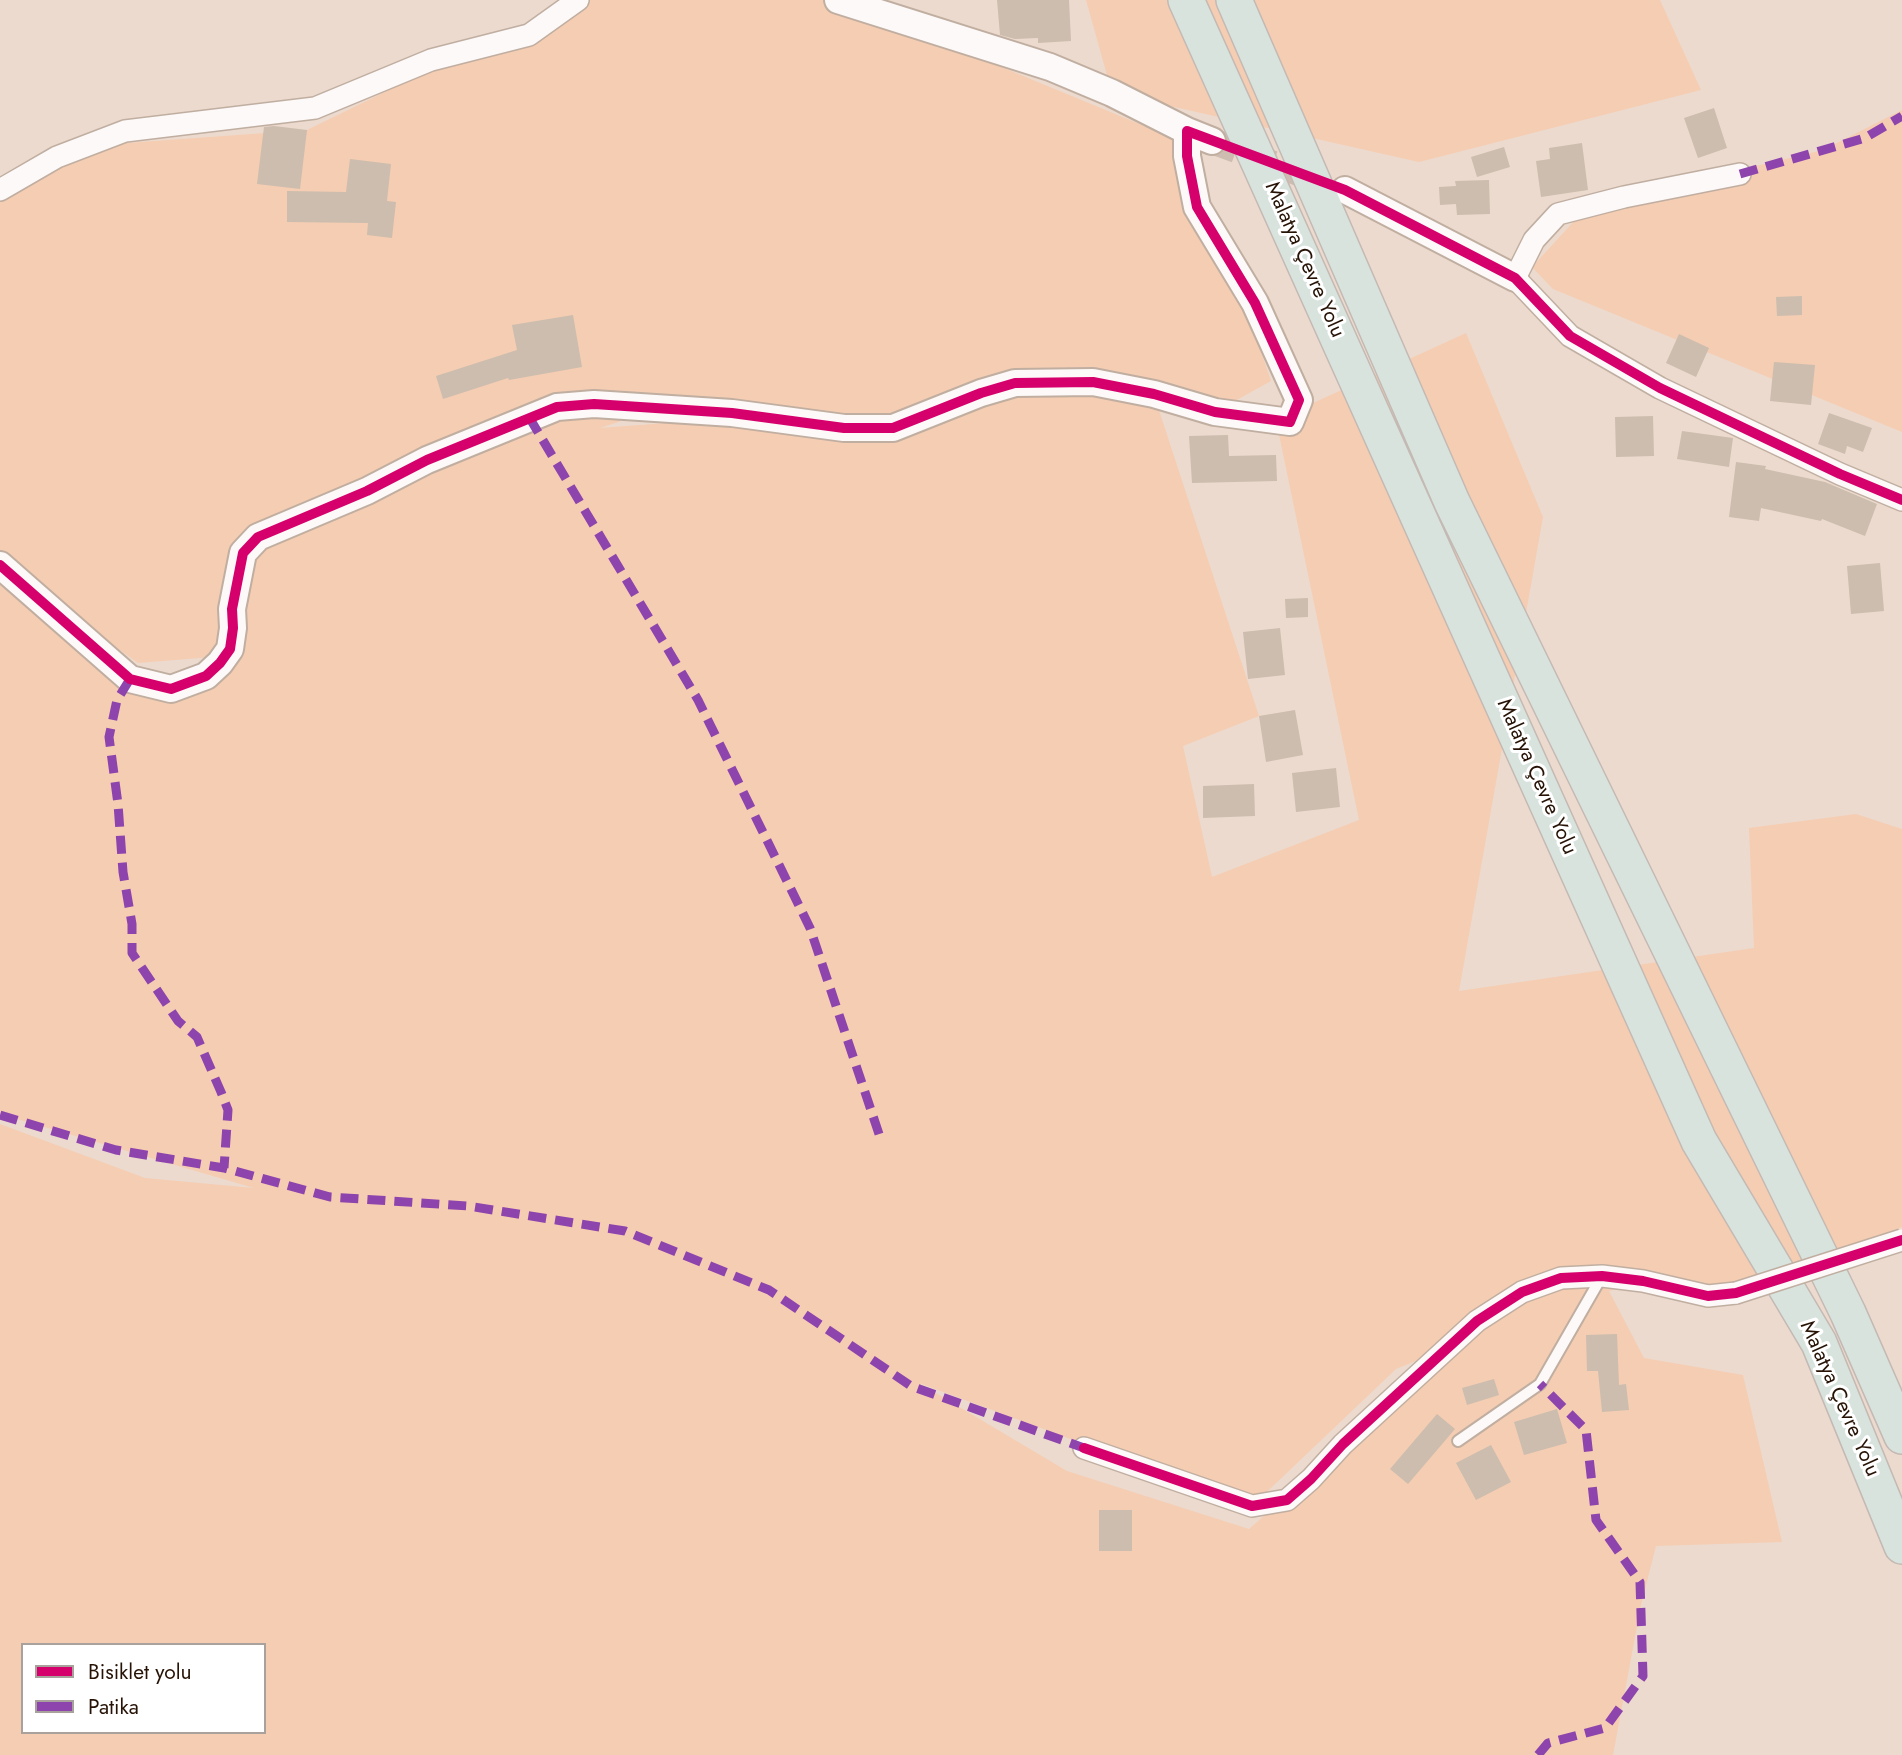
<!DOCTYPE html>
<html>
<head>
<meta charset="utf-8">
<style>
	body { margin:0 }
	#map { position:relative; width:1902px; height:1755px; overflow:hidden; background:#ecdace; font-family:Jost,sans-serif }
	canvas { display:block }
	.legend { position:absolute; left:21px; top:1643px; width:245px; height:91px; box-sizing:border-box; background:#fff; border:2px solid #a9a19b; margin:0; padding:9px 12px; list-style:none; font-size:21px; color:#271306 }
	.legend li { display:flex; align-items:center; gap:14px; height:35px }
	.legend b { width:35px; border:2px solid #a9a19b }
</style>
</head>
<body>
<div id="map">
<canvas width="1902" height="1755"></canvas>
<ul class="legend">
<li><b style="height:9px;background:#d6006c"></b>Bisiklet yolu</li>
<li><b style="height:9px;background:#8e44ad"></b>Patika</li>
</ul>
</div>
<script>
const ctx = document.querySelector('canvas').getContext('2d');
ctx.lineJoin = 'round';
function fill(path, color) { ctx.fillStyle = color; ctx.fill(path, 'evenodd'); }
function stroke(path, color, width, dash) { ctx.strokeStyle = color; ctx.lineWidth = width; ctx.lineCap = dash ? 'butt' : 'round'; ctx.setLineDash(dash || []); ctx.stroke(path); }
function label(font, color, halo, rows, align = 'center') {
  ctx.font = font + ' Jost,sans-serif'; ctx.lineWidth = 6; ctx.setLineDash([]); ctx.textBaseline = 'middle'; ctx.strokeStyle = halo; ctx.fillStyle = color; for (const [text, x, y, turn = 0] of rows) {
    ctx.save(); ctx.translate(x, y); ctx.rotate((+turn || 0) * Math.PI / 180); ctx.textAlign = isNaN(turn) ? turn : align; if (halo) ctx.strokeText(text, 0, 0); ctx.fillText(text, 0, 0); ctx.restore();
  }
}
const green = new Path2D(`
	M572 0H839L1171 137 1193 224 1251 322 1271 381 1215 412 1155 398 1259 716 1183 746 1212 877 1359 820 1276 420 1466 333 1543 517 1459 991 1754 948 1749 828 1856 814 1902 829V1227L1736 1293 1644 1281 1609 1291 1644 1358 1743 1375 1782 1542 1656 1546 1641 1605 1613 1755H0V1124L145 1178 254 1188 0 1114V565L130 679 206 675 212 657 138 663 0 564V191L85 146 307 130 477 47 566 10ZM676 403 774 415 600 428ZM1461 1343 1249 1529 1067 1471 919 1383 1252 1506 1396 1369ZM23 1645H264V1732H23Z
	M1086 0H1660L1701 90 1419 162 1112 93Z
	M1902 110V432L1553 289 1532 267 1588 206 1823 150Z`);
const building = new Path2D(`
	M997 0H1069L1071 41 1038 43V38L1015 39 1000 35Z
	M1714 108 1727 148 1698 158 1684 118Z
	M274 126 307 130 300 189 257 184 264 127Z
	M1582 143 1588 190 1541 197 1536 161 1550 159 1549 148Z
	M1504 147 1510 167 1477 177 1471 157Z
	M350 159 391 164 387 201 396 202 392 238 367 235 368 223 287 222V191L346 192Z
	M1489 180 1490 214 1457 215 1456 204 1440 205 1439 187 1456 186 1455 181Z
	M1802 296V315L1777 316 1776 297Z
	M573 315 582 367 509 380 508 378 443 399 436 376 517 350 512 325Z
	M1679 334 1709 348 1696 377 1666 363Z
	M1774 362 1815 365 1811 405 1770 401Z
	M1829 413 1872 428 1863 452 1847 446 1845 454 1818 444Z
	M1653 416 1654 456 1616 457 1615 417Z
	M1682 431 1733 438 1729 467 1677 459Z
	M1228 435 1229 456 1276 455 1277 481 1192 483 1189 436Z
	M1736 462 1766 466 1765 469 1825 482 1877 504 1865 536 1822 519 1821 521 1761 508 1759 521 1729 517Z
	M1880 563 1884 611 1851 614 1847 566Z
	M1308 598V617L1286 618 1285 599Z
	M1280 628 1285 675 1248 679 1243 632Z
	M1295 710 1303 755 1266 762 1259 716Z
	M1336 768 1340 807 1296 812 1292 773Z
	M1254 784 1255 816 1203 818V786Z
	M1617 1334 1619 1385 1626 1384 1629 1410 1602 1412 1598 1371H1587L1586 1335Z
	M1494 1379 1499 1395 1467 1405 1462 1388Z
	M1557 1409 1567 1443 1524 1455 1514 1422Z
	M1437 1414 1455 1429 1408 1484 1390 1469Z
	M1491 1445 1511 1482 1476 1500 1456 1463Z
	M1099 1510H1132V1551H1099Z`);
const tertiaryTunnel = new Path2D(`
	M1212 141 1320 181`);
const service = new Path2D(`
	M1458 1441 1540 1384 1602 1276`);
const minor = new Path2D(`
	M1740 174 1624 197 1558 214 1534 240 1515 278 1570 336 1660 388 1840 474 1902 500
	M0 190 57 157 125 131 315 108 431 60 529 35 578 0
	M1084 1448 1252 1506 1287 1500 1311 1479 1343 1444 1477 1321 1522 1292 1561 1278 1602 1276 1643 1281 1708 1296 1736 1293`);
const tertiary = new Path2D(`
	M838 0 1050 67 1112 93 1187 131
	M1345 190 1515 278
	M0 565 130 679 171 689 206 676 220 663 230 649 233 628 232 609 243 553 258 537 367 491 427 460 557 407 594 404 732 413 844 428H893L981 393 1015 383 1093 382 1154 394 1215 412 1290 422 1299 400 1255 303 1197 207 1187 156V131L1212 141`);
const trunk = new Path2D(`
	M1186 0 1699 1141 1819 1343 1902 1546
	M1234 0 1452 502 1848 1313 1902 1436`);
const minorBridge = new Path2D(`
	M1736 1293 1902 1240`);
const quiet = new Path2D(`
	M1740 174 1865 138 1902 116
	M529 417 698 700 810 928 881 1140
	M130 679 117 700 109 737 118 804 123 872 132 924V953L178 1021 197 1037 221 1092 228 1110 224 1168
	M0 1115 116 1150 224 1168 330 1197 468 1206 625 1231 769 1290 911 1386 1084 1448
	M1538 1755 1548 1743 1605 1728 1643 1676 1640 1582 1596 1520 1586 1430 1540 1384`);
const cycleway = new Path2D(`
	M0 565 130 679 171 689 206 676 220 663 230 649 233 628 232 609 243 553 258 537 367 491 427 460 557 407 594 404 732 413 844 428H893L981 393 1015 383 1093 382 1154 394 1215 412 1290 422 1299 400 1255 303 1197 207 1187 156V131L1345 190 1515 278 1570 336 1660 388 1840 474 1902 500
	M1084 1448 1252 1506 1287 1500 1311 1479 1343 1444 1477 1321 1522 1292 1561 1278 1602 1276 1643 1281 1708 1296 1736 1293 1902 1240`);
const streetNames = [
	["Malatya Çevre Yolu",1304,260,66],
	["Malatya Çevre Yolu",1536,777,66],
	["Malatya Çevre Yolu",1839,1399,66]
];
fill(green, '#f5cdb2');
fill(building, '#ccbdae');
stroke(tertiaryTunnel, '#cebcb0', 26, [26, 13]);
stroke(service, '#c0aea1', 14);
stroke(minor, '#c0aea1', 24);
stroke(tertiary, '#c0aea1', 30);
stroke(trunk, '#c4b9b3', 38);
stroke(service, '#fcf9f8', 10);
stroke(minor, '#fcf9f8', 21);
stroke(tertiary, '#fcf9f8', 26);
stroke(trunk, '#d8e3de', 35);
stroke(minorBridge, '#c0aea1', 24, []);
stroke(minorBridge, '#fcf9f8', 21);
stroke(quiet, '#8e44ad', 9, [18, 9]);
stroke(cycleway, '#d6006c', 10);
label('21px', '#271306', '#fff', streetNames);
</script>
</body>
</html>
